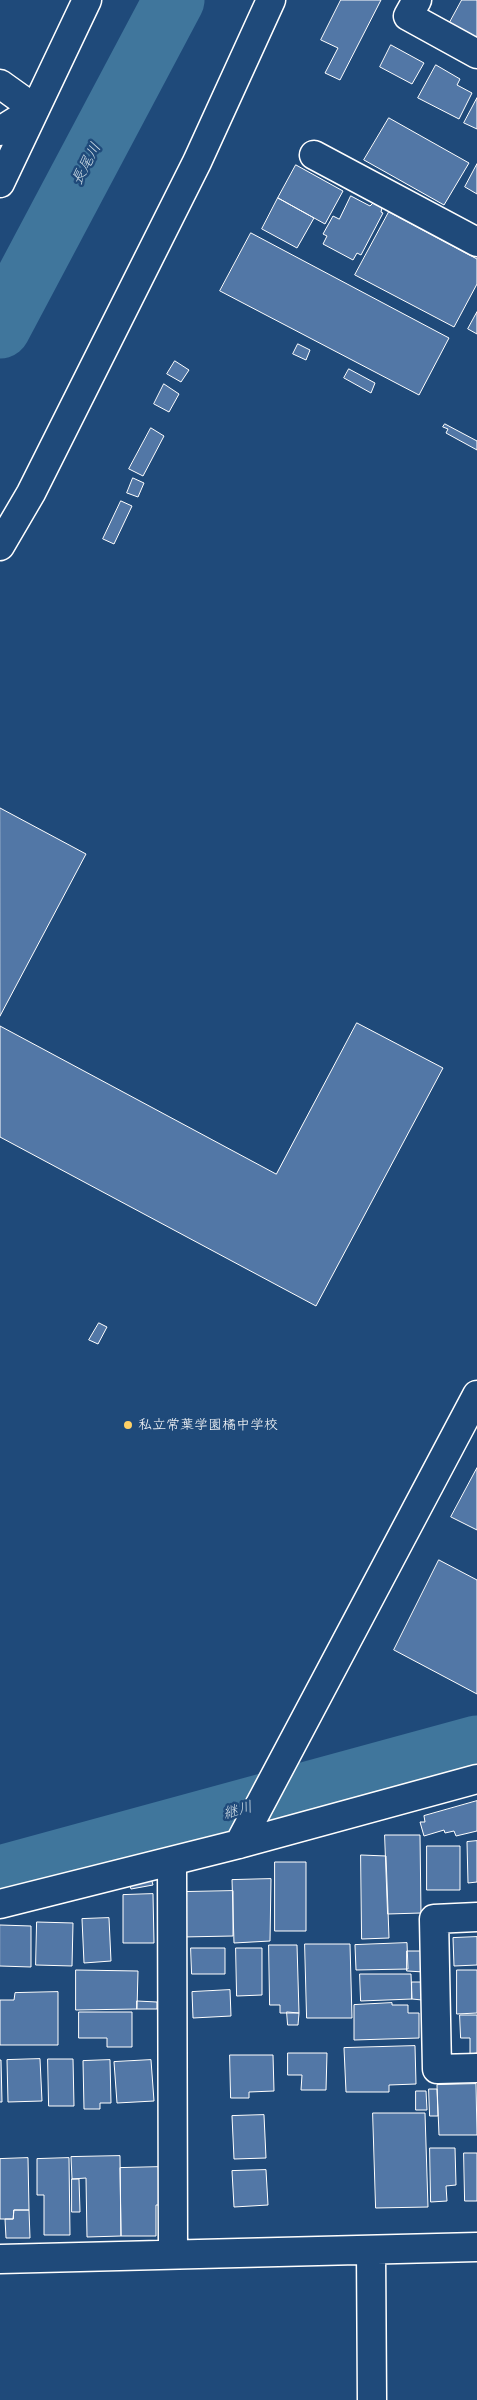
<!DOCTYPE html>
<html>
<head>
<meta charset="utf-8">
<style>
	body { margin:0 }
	canvas { display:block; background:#1f4a7a }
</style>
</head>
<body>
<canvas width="477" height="2400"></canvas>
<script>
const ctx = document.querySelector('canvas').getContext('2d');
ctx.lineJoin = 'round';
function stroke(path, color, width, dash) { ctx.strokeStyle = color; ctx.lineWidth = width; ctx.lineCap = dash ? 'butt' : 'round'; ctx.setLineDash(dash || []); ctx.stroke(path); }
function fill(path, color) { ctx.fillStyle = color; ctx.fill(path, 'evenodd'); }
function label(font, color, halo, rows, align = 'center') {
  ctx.font = font + ' "Balsamiq Sans","Klee One",sans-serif'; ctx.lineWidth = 5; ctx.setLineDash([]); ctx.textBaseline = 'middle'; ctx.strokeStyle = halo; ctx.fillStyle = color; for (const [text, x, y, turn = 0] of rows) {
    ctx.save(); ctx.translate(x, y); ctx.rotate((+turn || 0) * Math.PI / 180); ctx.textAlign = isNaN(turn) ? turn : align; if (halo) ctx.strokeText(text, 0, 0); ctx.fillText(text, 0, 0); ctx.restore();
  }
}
const river = new Path2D(`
	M0 328 174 0
	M0 1876 477 1746`);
const building = new Path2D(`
	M341 0H381L340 80 325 73 338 48 321 40Z
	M462 0H477V39L449 24Z
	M391 45 424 63 412 84 380 67Z
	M436 65 460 79 457 85 472 93 459 119 418 98Z
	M477 98V129L464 123Z
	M389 118 469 163 444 205 364 160Z
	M477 164V194L465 187Z
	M296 165 343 191 325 224 278 198Z
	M351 196 370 206 373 203 382 208 381 212 383 213 361 255 357 253 353 260 323 244 327 236 323 234 333 216 339 219Z
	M278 198 314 218 297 248 262 229Z
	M389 212 477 259V284L454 327 355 275Z
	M251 233 449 338 419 395 220 291Z
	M477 312V334L468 329Z
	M298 344 310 350 306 360 293 354Z
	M175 361 189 370 181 382 167 374Z
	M349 369 375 383 371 393 344 378Z
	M164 384 179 394 169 412 154 404Z
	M445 424 477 441V450L446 433 448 429 443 427Z
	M151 428 164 436 143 476 129 469Z
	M133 478 144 483 138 497 127 493Z
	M121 501 132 506 114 544 103 539Z
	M0 808 86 854 0 1016Z
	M357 1023 443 1068 316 1306 0 1137V1026L276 1174Z
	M99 1323 107 1327 98 1344 89 1340Z
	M477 1468V1530L451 1517Z
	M439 1560 477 1580V1694L394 1650Z
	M477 1801V1831L456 1836 454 1831 445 1833 444 1830 424 1836 420 1822H425L424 1816Z
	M385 1835H420L421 1913 388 1914Z
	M477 1841V1882L468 1883 467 1842Z
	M427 1846H460V1890H427Z
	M361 1855 386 1856 389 1938 362 1939Z
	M275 1862H306V1931H275Z
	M150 1874 153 1885 131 1889 128 1879Z
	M271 1879 270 1941 234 1943 232 1880Z
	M233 1891V1936L182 1937 183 1892Z
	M153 1894 154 1943H123V1895Z
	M109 1918 111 1961 84 1963 82 1919Z
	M37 1922 73 1923 72 1966 36 1965Z
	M0 1925 31 1926V1967L0 1966Z
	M477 1937V1965L454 1966 453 1938Z
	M407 1943 408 1969 356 1970 355 1945Z
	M305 1944H350L352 2018H307Z
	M269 1945H297L299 2013H280V2005H270Z
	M191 1948H225V1974H192Z
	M236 1948H262V1995L237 1996Z
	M407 1951H423L424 1972 407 1971Z
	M76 1970 138 1971 137 2009 76 2010Z
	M457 1970H477V2013L457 2014Z
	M360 1974H411L412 1999 361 2001Z
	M412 1982H423L422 2000 412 1999Z
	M230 1990 231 2016 193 2018 192 1992Z
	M58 1992V2045H0V2000H14L15 1993Z
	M137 2001 157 2002V2009H137Z
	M392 2003V2005H408V2013H419V2038L354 2040V2005Z
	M79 2012H132V2047H107V2038H79Z
	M287 2012 299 2013 298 2025H288Z
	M460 2015H477V2053L470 2054V2038H461Z
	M415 2046 416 2084 389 2085V2092H346L344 2048Z
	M288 2053H327L326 2090H301L302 2075H288Z
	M230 2055H273L274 2091 249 2092V2098H231Z
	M40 2059 42 2101 8 2102 7 2060Z
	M48 2059H73L74 2106H49Z
	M0 2060H1L2 2102H0Z
	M110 2060 111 2103H100V2109H84L83 2061Z
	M151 2060 154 2101 117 2103 114 2062Z
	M476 2084 477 2135H439L437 2085Z
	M429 2089H437L438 2116H430Z
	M416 2091H426L427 2110H416Z
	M373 2113H425L428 2207 376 2208Z
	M264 2115 266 2158 234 2159 232 2116Z
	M430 2148H455L456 2185 446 2186 447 2201 431 2202Z
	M464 2153H477V2201H465Z
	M120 2156 121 2236 87 2237 86 2178 72 2179 71 2157Z
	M28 2158 29 2210H14L13 2219H0V2159Z
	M69 2158 70 2235H44V2195H37V2159Z
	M161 2167V2205H156V2236H121L120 2168Z
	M266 2170 268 2205 234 2207 232 2171Z
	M72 2179H79L80 2212H72Z
	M14 2210H29L30 2238H6L5 2219H13Z`);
const minor = new Path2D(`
	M417 0 408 16 477 54
	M0 84 35 109 0 131
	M314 155 477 242
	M0 183 87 0
	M0 546 31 493 197 162 271 0
	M239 1844 477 1395
	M172 1861 173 2254
	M0 1904 239 1844 477 1779
	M477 1917 434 1919 437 2069 477 2068
	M371 2250 372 2400
	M0 2259 477 2247`);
const markers = [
	[128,1425,5,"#ffd166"]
];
const poiNames = [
	["私立常葉学園橘中学校",138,1425]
];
const waterNames = [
	["長尾川",87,164,-62],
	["継川",238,1811,-15]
];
stroke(river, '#40769c', 61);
fill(building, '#5277a6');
stroke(building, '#fff', 1);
stroke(minor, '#fff', 31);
stroke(minor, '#1f4a7a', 28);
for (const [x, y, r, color] of markers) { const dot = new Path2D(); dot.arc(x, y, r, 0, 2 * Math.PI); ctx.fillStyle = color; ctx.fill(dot); stroke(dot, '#1f4a7a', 2); }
label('14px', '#fff', '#1f4a7a', poiNames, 'left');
label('italic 15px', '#cfdde6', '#1f4a7a', waterNames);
</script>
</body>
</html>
